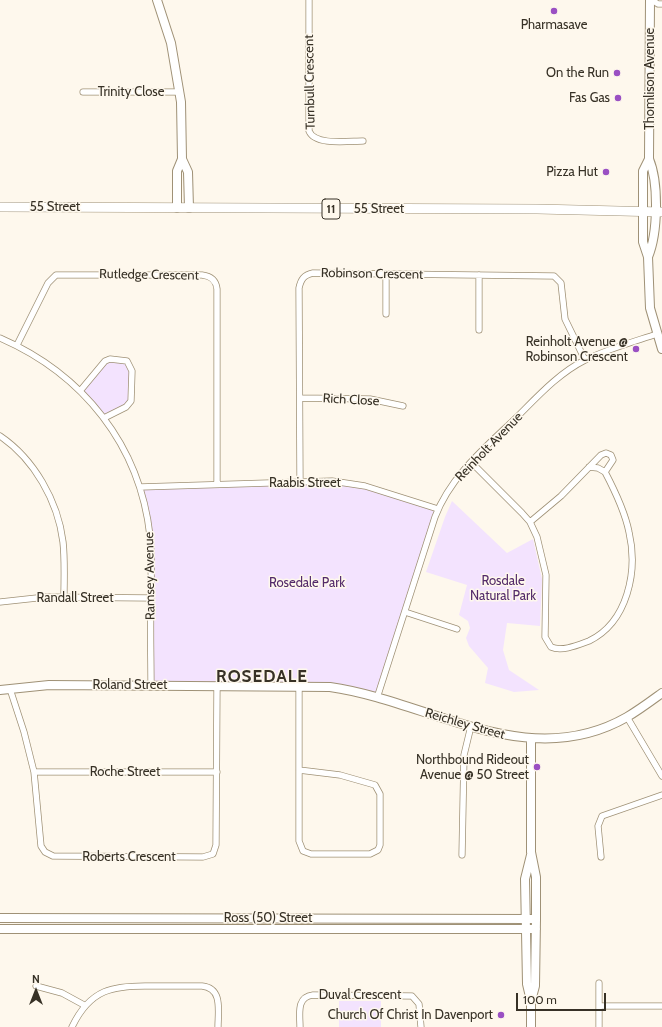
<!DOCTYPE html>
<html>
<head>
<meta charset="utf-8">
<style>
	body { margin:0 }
	#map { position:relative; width:662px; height:1027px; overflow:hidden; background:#fef8ed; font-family:Cabin,sans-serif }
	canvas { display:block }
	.north { position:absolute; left:16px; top:971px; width:40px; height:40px; -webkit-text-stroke:3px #fef8ed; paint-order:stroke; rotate:0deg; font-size:11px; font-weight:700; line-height:16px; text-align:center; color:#373126 }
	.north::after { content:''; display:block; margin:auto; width:14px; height:18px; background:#373126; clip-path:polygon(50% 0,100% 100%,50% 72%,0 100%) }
	.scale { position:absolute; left:516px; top:993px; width:90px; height:18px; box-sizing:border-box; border:2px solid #373126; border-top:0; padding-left:5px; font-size:12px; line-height:14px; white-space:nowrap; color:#373126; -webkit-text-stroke:3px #fef8ed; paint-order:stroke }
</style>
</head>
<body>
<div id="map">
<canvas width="662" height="1027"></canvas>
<div class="north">N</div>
<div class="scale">100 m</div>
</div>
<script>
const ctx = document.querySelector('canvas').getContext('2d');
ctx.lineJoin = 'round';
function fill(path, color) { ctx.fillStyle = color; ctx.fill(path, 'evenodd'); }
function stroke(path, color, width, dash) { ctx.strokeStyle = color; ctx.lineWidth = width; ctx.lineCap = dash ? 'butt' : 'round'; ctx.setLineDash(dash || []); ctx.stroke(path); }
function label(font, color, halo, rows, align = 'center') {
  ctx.font = font + ' Cabin,sans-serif'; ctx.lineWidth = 3; ctx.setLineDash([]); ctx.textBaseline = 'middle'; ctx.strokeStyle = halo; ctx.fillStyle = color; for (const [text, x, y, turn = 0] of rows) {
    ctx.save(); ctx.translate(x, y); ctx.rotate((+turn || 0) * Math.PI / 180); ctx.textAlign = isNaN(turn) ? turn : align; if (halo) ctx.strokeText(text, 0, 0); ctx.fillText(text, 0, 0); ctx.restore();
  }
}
const green = new Path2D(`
	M105 361 129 363 131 401 104 418 80 391Z
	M344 482 438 509 377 698 357 692 151 685 150 537 140 487Z
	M452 501 507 553 533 539 542 579 540 626 507 623 503 650 509 670 539 690 514 692 485 683 488 668 469 646 466 638 470 628 468 621 459 615 467 585 426 572 445 517Z
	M339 1001H381V1027H339Z`);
const street = new Path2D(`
	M309 0V131C315 146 349 141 363 141
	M652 0 658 4H662
	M83 92H180
	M386 274V314
	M479 330V275
	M0 338C83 374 140 445 150 536 152 556 151 577 151 597 150 626 151 656 151 685
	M17 345 48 283 56 275H202C211 276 216 280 217 289V484
	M80 391 105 361 110 359 127 361 132 371 131 401 126 407 104 418
	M300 398 370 399 403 406
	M0 436C34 459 58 501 63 542 65 560 64 579 64 597
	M471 462 522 513 530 522 537 537 546 575 545 637 551 647C562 652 578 645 589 641 628 622 638 571 629 532 625 512 615 491 605 472L598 468 589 467
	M300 481 299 288C301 279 304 275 313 273L554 276 561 283 565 319 585 360
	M140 487 332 481 365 486 438 509
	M530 522 561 496 601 455 606 453 611 455 613 460 605 472
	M0 602 46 597 151 598
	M405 612 457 629
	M299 686V841L303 851 311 854H370L378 850 380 845V794L375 785 340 775 299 770
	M10 689 24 732 34 772 41 846 45 852 53 856 203 857 213 854 216 845 217 685
	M377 698 435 517C451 475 487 446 518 416 538 396 559 373 585 360 608 349 633 342 657 334
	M627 717 662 776
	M34 772H217
	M462 855 464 755 471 726
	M601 857 598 826 602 816 662 795
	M36 986 62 993 84 1005
	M600 1006H662
	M72 1027C90 989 113 985 152 986 169 986 185 986 202 986 223 988 218 1011 218 1027
	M300 1027C300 1014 296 997 313 995L412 996 419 1004 421 1027
	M599 1027V983`);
const secondary = new Path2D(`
	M157 0 171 43 181 102 182 159 177 171V208
	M182 159 188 172 189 208
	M649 159 643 171V242L648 257 650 308 662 349
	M648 257C658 233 659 183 649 159L650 0
	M0 690 49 685 330 687C429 701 528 774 627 717 639 710 651 701 662 693
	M531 739V852L536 877V919L535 986 531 1001
	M531 855 525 879 527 984 531 1001V1027
	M0 918 536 919
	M0 929H536`);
const primary = new Path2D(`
	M0 207 537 209 662 212`);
const markers = [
	[554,11,4,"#9a50c3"],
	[617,73,4,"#9a50c3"],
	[618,98,4,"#9a50c3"],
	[606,172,4,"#9a50c3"],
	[636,349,4,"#9a50c3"],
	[537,767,4,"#9a50c3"],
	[501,1015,4,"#9a50c3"]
];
const shields = [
	[331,209,18]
];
const shieldNames = [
	["11",331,209]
];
const poiNames = [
	["Pharmasave",554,25,"center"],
	["On the Run",609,73],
	["Fas Gas",610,98],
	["Pizza Hut",598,172],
	["Reinholt Avenue @",628,342],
	["Robinson Crescent",628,357],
	["Northbound Rideout",529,760],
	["Avenue @ 50 Street",529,775],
	["Church Of Christ In Davenport",493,1015]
];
const streetNames = [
	["Thomlison Avenue",650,79,-90],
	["Turnbull Crescent",310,82,-91],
	["Trinity Close",131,92],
	["55 Street",55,207],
	["55 Street",379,209],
	["Robinson Crescent",372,274,1],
	["Rutledge Crescent",149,275,1],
	["Rich Close",351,400,3],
	["Reinholt Avenue",489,447,-46],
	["Raabis Street",305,483],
	["Ramsey Avenue",150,576,-91],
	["Randall Street",75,598],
	["Roland Street",130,685],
	["Reichley Street",465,724,16],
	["Roche Street",125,772],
	["Roberts Crescent",129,857],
	["Ross (50) Street",268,918],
	["Duval Crescent",360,995]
];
const parkNames = [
	["Rosdale",503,581],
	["Natural Park",503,596],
	["Rosedale Park",307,583]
];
const districtNames = [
	["ROSEDALE",262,677]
];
fill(green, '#f3e3fe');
stroke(street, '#9f9176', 7);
stroke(secondary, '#9f9176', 10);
stroke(primary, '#9f9176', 10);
stroke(street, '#fff', 5.5);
stroke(secondary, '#fff', 8);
stroke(primary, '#fff', 9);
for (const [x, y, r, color] of markers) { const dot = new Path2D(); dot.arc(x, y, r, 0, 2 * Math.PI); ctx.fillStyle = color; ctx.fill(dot); stroke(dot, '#fef8ed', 1.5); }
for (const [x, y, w] of shields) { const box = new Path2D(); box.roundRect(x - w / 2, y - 10, w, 20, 3); ctx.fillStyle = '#fef8ed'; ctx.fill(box); stroke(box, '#373126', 1); }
label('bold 12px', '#373126', null, shieldNames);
label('13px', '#373126', '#fef8ed', poiNames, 'right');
label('13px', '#373126', '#fef8ed', streetNames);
label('13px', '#532a6a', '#fef8ed', parkNames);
ctx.letterSpacing = '1px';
label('bold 17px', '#373126', '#fef8ed', districtNames);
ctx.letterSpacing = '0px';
</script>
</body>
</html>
